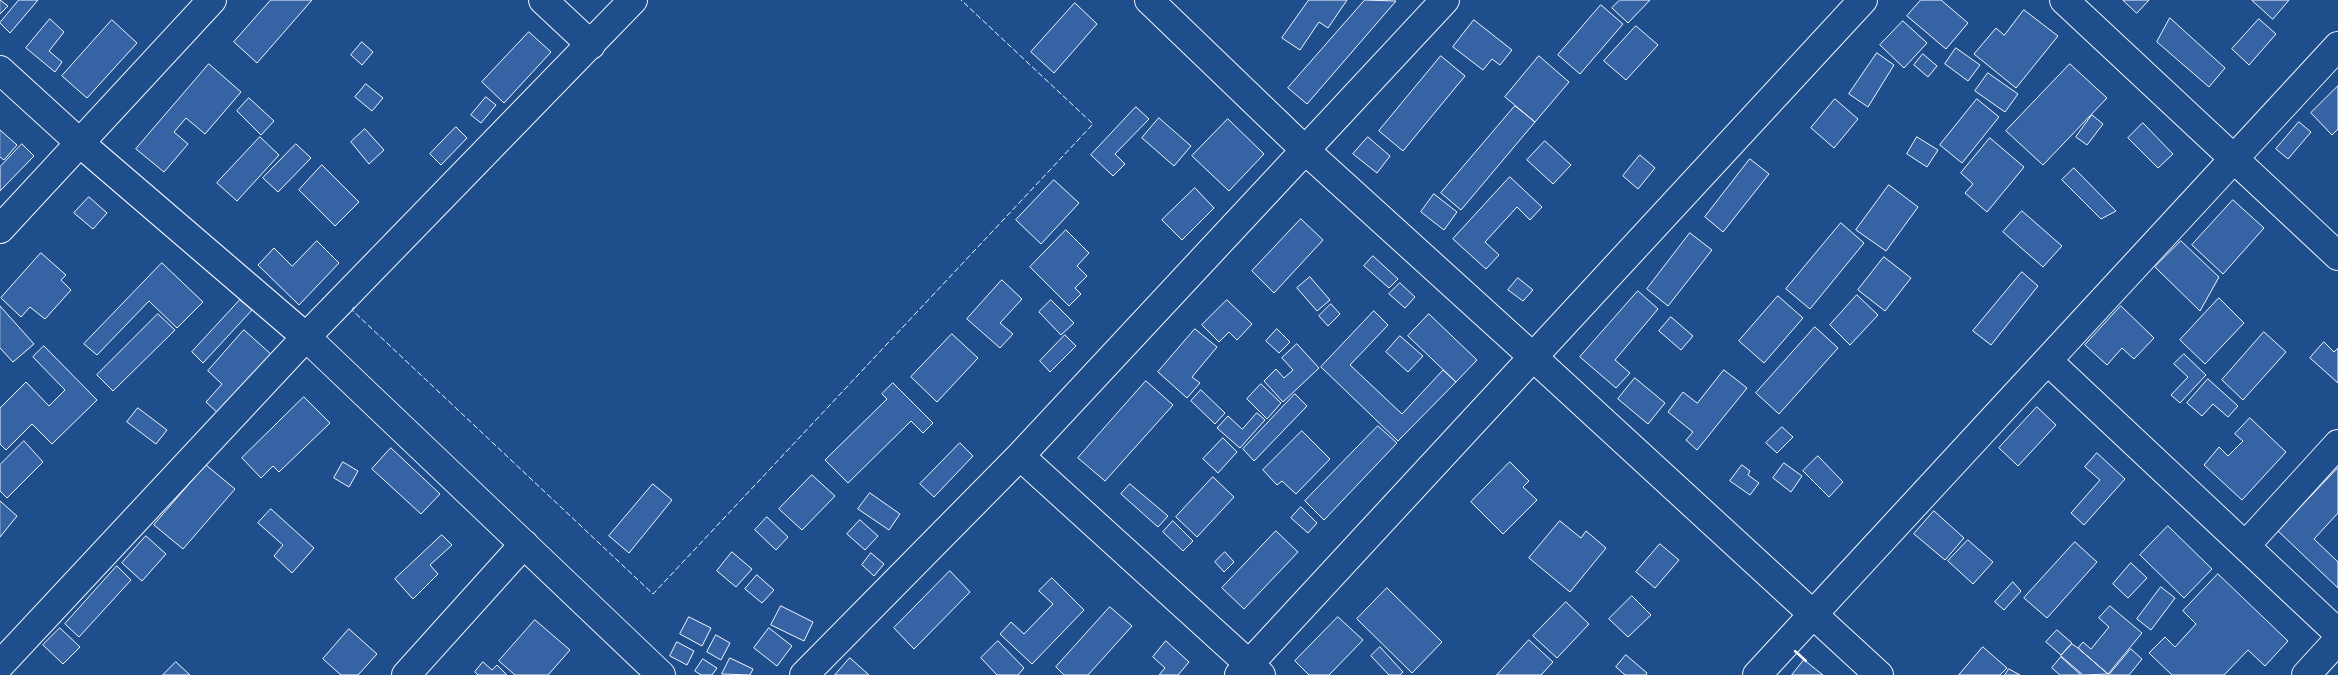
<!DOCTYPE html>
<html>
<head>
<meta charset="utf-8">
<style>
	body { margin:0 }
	canvas { display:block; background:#1f4e8c }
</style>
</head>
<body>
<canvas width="2338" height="675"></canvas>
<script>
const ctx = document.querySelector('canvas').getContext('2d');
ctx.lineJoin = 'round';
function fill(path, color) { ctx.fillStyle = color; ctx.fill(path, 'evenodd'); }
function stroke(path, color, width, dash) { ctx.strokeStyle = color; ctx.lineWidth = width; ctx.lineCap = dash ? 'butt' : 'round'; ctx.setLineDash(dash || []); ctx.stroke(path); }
const building = new Path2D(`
	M0 0 8 6 0 14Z
	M19 0H38L10 33 0 23Z
	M271 0H312L257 63 234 42Z
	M1309 0H1347L1328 28 1319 22 1300 50 1282 38Z
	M1365 0 1396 1 1307 104 1288 88Z
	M1620 0H1650L1628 23 1612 8Z
	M1921 0H1941L1968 23 1946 49 1907 16Z
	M2123 0H2149L2137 13Z
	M2252 0H2289L2273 19Z
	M1075 3 1097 24 1054 73 1031 52Z
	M1601 5 1623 24 1580 74 1558 55Z
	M2024 10 2058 36 2016 88 1974 54 1996 28 2004 35Z
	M2170 18 2225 68 2209 87 2157 42Z
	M50 19 64 32 49 51 62 62 55 72 26 48Z
	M2259 19 2276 34 2249 65 2232 49Z
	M112 20 137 43 87 98 62 76Z
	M1474 20 1512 50 1500 65 1492 59 1483 70 1453 47Z
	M1903 21 1927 43 1904 68 1880 45Z
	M1636 26 1658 45 1626 80 1604 61Z
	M529 32 551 52 504 103 482 82Z
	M362 42 373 52 362 65 351 55Z
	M1956 48 1980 65 1968 81 1945 64Z
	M1877 53 1894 65 1868 107 1849 94Z
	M1923 54 1937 66 1928 77 1914 65Z
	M1441 56 1465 76 1403 151 1379 131Z
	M1539 56 1569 82 1535 122 1505 97Z
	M209 64 241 92 205 134 186 118 174 132 188 144 164 172 136 149Z
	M2070 64 2107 98 2043 165 2006 131Z
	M1988 73 2018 94 2005 112 1975 91Z
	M366 84 383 98 372 111 355 97Z
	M2338 86V129L2332 135 2311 113Z
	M486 97 496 105 481 123 471 115Z
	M249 98 274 121 261 135 237 111Z
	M1835 99 1858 119 1834 148 1811 128Z
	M1977 99 1999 117 1962 163 1940 145Z
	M1515 106 1535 122 1461 210 1441 193Z
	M1136 107 1149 119 1115 154 1125 164 1113 176 1091 155Z
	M2092 115 2103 124 2087 145 2076 137Z
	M1159 118 1191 146 1174 166 1142 138Z
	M1228 119 1264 154 1229 191 1192 156Z
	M2299 122 2311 132 2288 159 2276 149Z
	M2143 123 2173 154 2158 168 2128 138Z
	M456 127 467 138 441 165 430 154Z
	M365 129 384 150 369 164 351 142Z
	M0 130 17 145 4 160 0 157Z
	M260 137 279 155 237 201 217 183Z
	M1368 137 1390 156 1377 173 1353 154Z
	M1917 137 1938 150 1927 167 1907 154Z
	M1990 138 2024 167 1987 212 1965 193 1973 184 1961 173Z
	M1545 141 1571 165 1553 184 1527 160Z
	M22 144 34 156 0 191V167Z
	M296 144 311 158 278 192 263 178Z
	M1640 155 1655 168 1638 189 1623 176Z
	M1750 159 1769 174 1723 232 1705 217Z
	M322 165 359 202 335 226 299 190Z
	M2074 168 2116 211 2101 219 2062 180Z
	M1510 177 1542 207 1530 220 1517 207 1485 242 1499 255 1486 269 1453 239Z
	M1054 180 1079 203 1041 244 1016 220Z
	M1889 185 1918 207 1886 251 1856 230Z
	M1195 188 1214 208 1182 240 1162 220Z
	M1434 194 1457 212 1444 230 1421 212Z
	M89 197 107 213 93 229 74 213Z
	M2233 200 2264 228 2223 274 2192 245Z
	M2022 211 2062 246 2043 267 2003 232Z
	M1301 219 1323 240 1274 293 1252 271Z
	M1841 223 1864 243 1810 309 1786 289Z
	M1066 230 1089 253 1077 266 1087 276 1075 288 1081 294 1069 306 1030 267Z
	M1690 233 1712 250 1668 306 1647 289Z
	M317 241 339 263 299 305 258 265 274 248 292 266Z
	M2181 241 2219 277 2200 311 2155 267Z
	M41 253 66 275 61 280 71 290 45 319 30 307 21 317 1 298Z
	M1373 256 1398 279 1389 288 1364 266Z
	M1884 257 1911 278 1885 311 1858 290Z
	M162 263 203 302 177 328 149 301 97 355 84 344Z
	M2022 272 2038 286 1991 345 1973 331Z
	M1310 277 1330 300 1317 311 1297 288Z
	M1518 278 1533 290 1523 301 1508 290Z
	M1002 280 1022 299 1000 323 1013 334 1000 348 967 319Z
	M1400 283 1415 297 1405 308 1389 294Z
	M1638 291 1658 309 1615 360 1630 373 1616 388 1580 357Z
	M1857 295 1878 315 1850 345 1830 325Z
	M1778 296 1803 318 1764 363 1739 341Z
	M2219 298 2244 323 2205 364 2180 340Z
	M240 300 252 310 203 363 192 352Z
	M1051 300 1074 323 1061 335 1039 312Z
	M1227 300 1252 324 1237 340 1229 332 1219 342 1202 325Z
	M1331 304 1340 314 1328 326 1319 316Z
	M0 306 34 344 13 362 0 348Z
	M2121 306 2154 338 2134 359 2122 348 2107 365 2085 345Z
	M1374 311 1388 325 1350 365 1402 414 1443 370 1456 382 1398 441 1321 367Z
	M158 314 175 330 113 391 97 375Z
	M1429 314 1477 360 1456 382 1408 336Z
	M1671 317 1693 336 1681 350 1659 331Z
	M1815 327 1838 348 1779 414 1756 393Z
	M1195 329 1217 347 1192 377 1200 383 1187 398 1158 372Z
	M1277 329 1290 342 1279 353 1266 341Z
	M244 330 272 355 220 415 206 402 222 384 208 371Z
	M2264 332 2286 352 2243 400 2222 380Z
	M952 334 978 358 937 402 911 377Z
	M1065 335 1076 346 1050 372 1040 361Z
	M1400 336 1423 356 1408 372 1386 352Z
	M2324 342 2334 352 2338 348V383L2310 358Z
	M1297 344 1319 368 1283 402 1264 381 1276 369 1284 378 1293 370 1282 358Z
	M44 346 97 400 52 444 32 424 6 450 0 444V408L26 382 49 406 65 390 33 357Z
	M2184 354 2206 375 2180 403 2171 395 2188 377 2174 364Z
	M1724 370 1747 388 1697 450 1686 440 1693 432 1668 412 1683 392 1697 403Z
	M1635 378 1665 403 1648 424 1618 399Z
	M2208 379 2238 406 2228 417 2213 404 2202 416 2187 403Z
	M1146 381 1173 405 1105 481 1078 458Z
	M893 383 933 423 923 433 911 421 848 483 825 460 887 399 882 394Z
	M1261 384 1281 403 1267 419 1247 399Z
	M1201 390 1225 413 1215 424 1191 401Z
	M1295 394 1307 406 1254 461 1243 449Z
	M304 397 330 423 279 472 273 466 261 478 242 458Z
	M2037 407 2056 425 2018 466 1999 448Z
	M138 408 167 430 156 444 127 422Z
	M1257 413 1265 420 1240 448 1217 428 1228 416 1242 429Z
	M2250 418 2286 452 2242 500 2204 465 2219 447 2228 456 2243 441 2235 434Z
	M1378 426 1397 443 1324 520 1305 501Z
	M1782 427 1793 437 1777 453 1766 443Z
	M1302 431 1330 459 1296 494 1282 481 1277 485 1263 470Z
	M1223 438 1237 452 1218 473 1203 459Z
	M24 441 43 462 7 498 0 491V465Z
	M960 443 973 456 934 497 920 484Z
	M391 448 440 494 421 514 372 469Z
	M2097 453 2125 479 2084 525 2071 513 2100 480 2085 467Z
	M1818 456 1843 482 1829 497 1803 471Z
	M343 462 358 471 349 487 334 478Z
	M1510 462 1529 481 1523 487 1537 500 1503 534 1471 502Z
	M1784 463 1802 476 1791 492 1773 478Z
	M206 465 235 489 183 549 154 525Z
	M1742 465 1750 471 1748 475 1759 483 1750 495 1730 481Z
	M2338 468V513L2314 539 2338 562V588L2278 531Z
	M812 475 835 496 802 530 779 509Z
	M1213 477 1234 497 1197 537 1176 517Z
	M653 484 672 500 629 553 609 536Z
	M1130 484 1168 516 1158 527 1121 494Z
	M870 493 900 514 889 530 858 509Z
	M0 501 17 516 0 537Z
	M1301 507 1317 523 1308 533 1291 518Z
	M271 509 314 548 292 573 274 556 283 545 258 523Z
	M1934 511 1964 538 1945 560 1914 534Z
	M767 517 788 537 776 550 755 530Z
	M860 520 878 536 865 550 847 534Z
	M1173 521 1193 541 1183 551 1163 532Z
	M1560 521 1581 538 1586 531 1606 548 1570 592 1529 558Z
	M2168 526 2212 569 2184 598 2140 555Z
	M1276 531 1298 552 1244 609 1222 588Z
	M442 535 452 545 430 565 438 574 413 599 395 579Z
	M146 536 166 554 142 581 122 563Z
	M1968 540 1993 562 1973 584 1948 561Z
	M2075 542 2097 562 2047 618 2024 598Z
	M1660 544 1679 560 1655 588 1636 572Z
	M732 552 752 569 736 587 717 571Z
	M1225 552 1234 562 1224 572 1215 562Z
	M871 553 884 564 874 576 862 565Z
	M2131 563 2147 578 2128 598 2113 584Z
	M117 566 131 580 79 637 65 624Z
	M950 571 970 592 914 649 894 628Z
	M2218 574 2288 641 2265 666 2248 650 2224 675H2172L2149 653 2165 637 2175 647 2196 624 2183 611Z
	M757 575 774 590 762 603 745 589Z
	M1052 578 1084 610 1032 664 1000 634 1011 622 1024 634 1053 604 1039 591Z
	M2013 582 2021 591 2004 610 1995 602Z
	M2161 587 2175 598 2151 630 2137 619Z
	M1387 588 1442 642 1412 673 1357 619Z
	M1632 596 1651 615 1628 637 1609 619Z
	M1566 602 1589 624 1557 658 1533 636Z
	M781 606 813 622 804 641 771 625Z
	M2110 606 2142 633 2108 674 2078 648 2083 642 2091 649 2109 627 2099 618Z
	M1110 607 1132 626 1088 675H1064L1056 667Z
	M689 617 711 628 702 646 680 634Z
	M1338 617 1363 640 1329 675H1309L1295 661Z
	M535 620 570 650 548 675H515L499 661Z
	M60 628 80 647 63 664 43 645Z
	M769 628 792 646 777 666 754 648Z
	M349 629 377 654 358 675H341L323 659Z
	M2057 630 2072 643 2061 655 2046 642Z
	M716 635 730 643 721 660 707 652Z
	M1529 640 1553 662 1541 675H1497Z
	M998 641 1024 668 1018 675H997L981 658Z
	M1166 641 1189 662 1178 675H1159L1165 668 1153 657Z
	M677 642 694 651 687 665 670 656Z
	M2072 644 2078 648 2108 674 2083 675 2061 656Z
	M1380 647 1403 672 1400 675H1389L1371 656Z
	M1983 647 2007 668 2000 675H1959Z
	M2131 649 2142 659 2129 675H2109Z
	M1626 655 1647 673 1646 675H1625L1616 667Z
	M2061 657 2081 675H2060L2052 668Z
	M730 658 753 669 750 675 722 674Z
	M850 658 869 675H835Z
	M703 659 717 668 712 675H701L695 671Z
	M1804 660 1823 675H1792Z
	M176 662 190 675H163Z
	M483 662 492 670 497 665 507 675H478L475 672Z
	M2009 669 2020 675H2005Z`);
const minor = new Path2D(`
	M543 0 591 45
	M1149 0 1305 150 1533 357 1879 675
	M2064 0 2338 256
	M0 70 80 143 306 337 661 675
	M0 229 212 0
	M2048 361 2338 633
	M1020 456 1261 675
	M2246 545 2338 444
	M0 665 306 337 633 0
	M406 675 524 544
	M804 675 1020 456 1445 0
	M1239 675 1863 0
	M1757 675 2338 46
	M2306 675 2338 640`);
const fence = new Path2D(`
	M354 307 352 310 653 594 1093 124 961 0`);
const wall = new Path2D(`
	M1795 651 1806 661`);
fill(building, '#3563a3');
stroke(building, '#f2f6ff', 1);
stroke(minor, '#f2f6ff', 30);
stroke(minor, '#1f4e8c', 28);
stroke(fence, '#f2f6ff', 1, [6, 2.5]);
stroke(wall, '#f2f6ff', 2.5);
</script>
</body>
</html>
